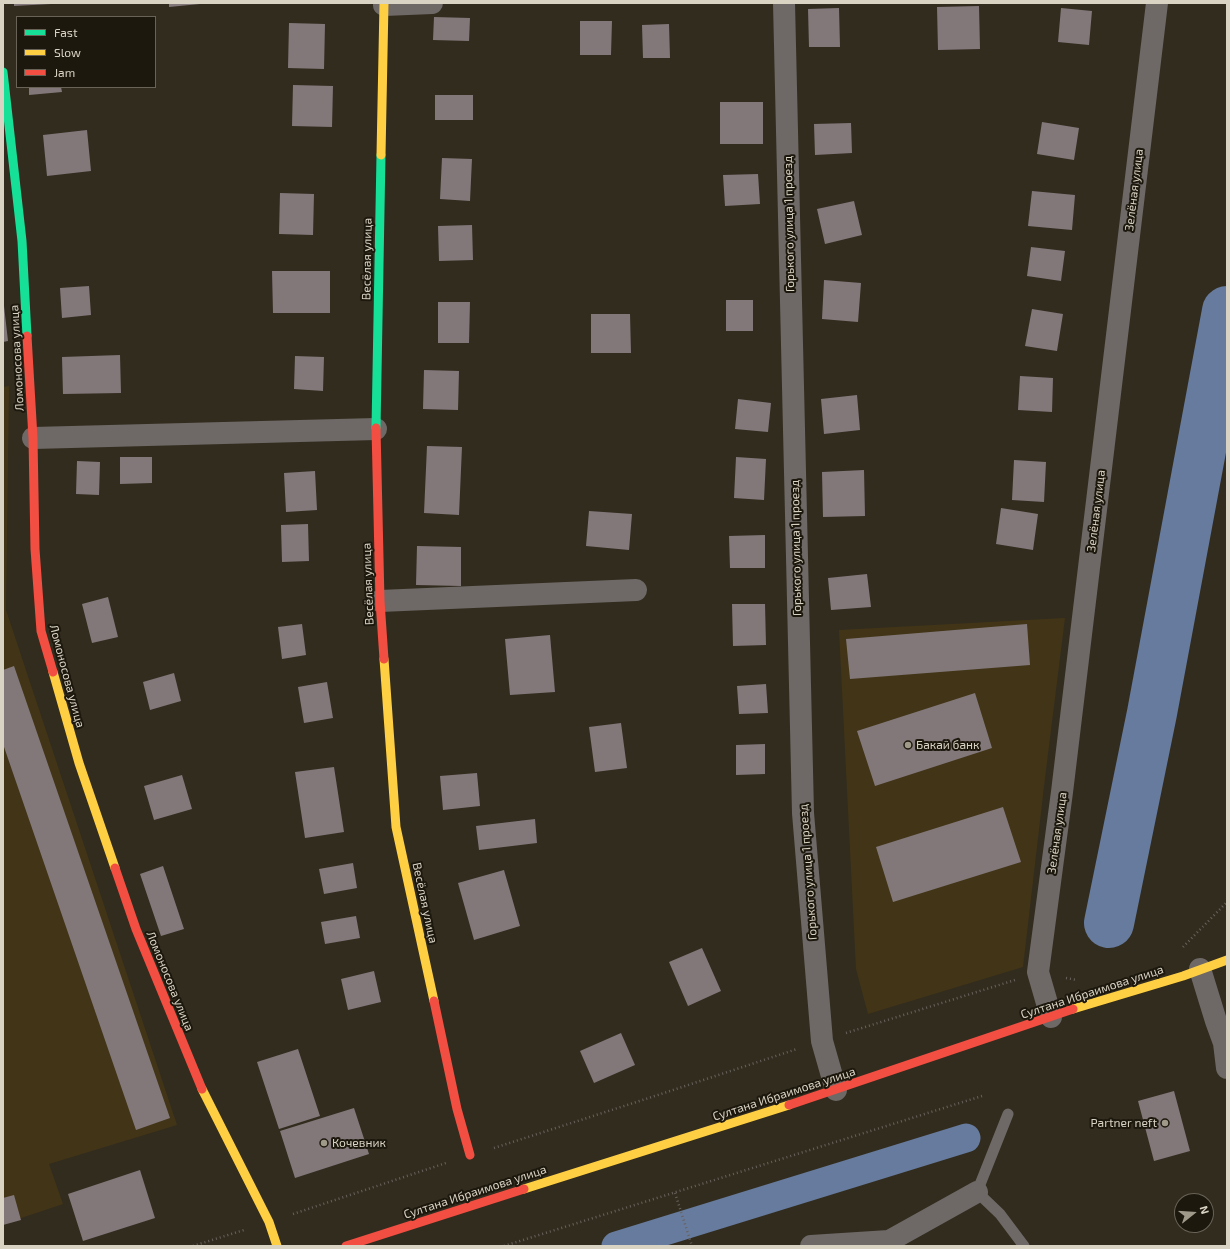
<!DOCTYPE html>
<html>
<head>
<meta charset="utf-8">
<style>
	body { margin:0 }
	#map { position:relative; width:1230px; height:1249px; overflow:hidden; background:#322c1f; font-family:"Exo 2",sans-serif }
	canvas { display:block }
	.frame { position:absolute; inset:0; border:4px solid #d9d3c4; pointer-events:none }
	.legend { position:absolute; left:16px; top:16px; width:140px; height:72px; box-sizing:border-box; background:#1d180d; border:1px solid #686356; margin:0; padding:5px 7px; list-style:none; font-size:12px; color:#d9d3c4 }
	.legend li { display:flex; align-items:center; gap:8px; height:20px }
	.legend b { width:20px; border:1px solid #686356 }
	.north { position:absolute; left:1174px; top:1193px; width:40px; height:40px; box-sizing:border-box; background:#1d180d; border:1px solid #686356; border-radius:50%; rotate:73deg; font-size:11px; font-weight:700; line-height:16px; text-align:center; color:#d9d3c4 }
	.north::after { content:''; display:block; margin:auto; width:14px; height:18px; background:#9f998a; clip-path:polygon(50% 0,100% 100%,50% 72%,0 100%) }
</style>
</head>
<body>
<div id="map">
<canvas width="1230" height="1249"></canvas>
<div class="frame"></div>
<ul class="legend">
<li><b style="height:5px;background:#16e098"></b>Fast</li>
<li><b style="height:5px;background:#ffcf43"></b>Slow</li>
<li><b style="height:5px;background:#f24e42"></b>Jam</li>
</ul>
<div class="north">N</div>
</div>
<script>
const ctx = document.querySelector('canvas').getContext('2d');
ctx.lineJoin = 'round';
function fill(path, color) { ctx.fillStyle = color; ctx.fill(path, 'evenodd'); }
function stroke(path, color, width, dash) { ctx.strokeStyle = color; ctx.lineWidth = width; ctx.lineCap = dash ? 'butt' : 'round'; ctx.setLineDash(dash || []); ctx.stroke(path); }
function label(font, color, halo, rows, align = 'center') {
  ctx.font = font + ' "Exo 2",sans-serif'; ctx.lineWidth = 4; ctx.setLineDash([]); ctx.textBaseline = 'middle'; ctx.strokeStyle = halo; ctx.fillStyle = color; for (const [text, x, y, turn = 0] of rows) {
    ctx.save(); ctx.translate(x, y); ctx.rotate((+turn || 0) * Math.PI / 180); ctx.textAlign = isNaN(turn) ? turn : align; if (halo) ctx.strokeText(text, 0, 0); ctx.fillText(text, 0, 0); ctx.restore();
  }
}
const built = new Path2D(`
	M9 386 6 610 177 1125 49 1164 63 1204 3 1224V387Z
	M1065 618 1045 778 1023 967 868 1014 856 969 839 630Z`);
const canal = new Path2D(`
	M616 1246 966 1138`);
const river = new Path2D(`
	M1109 923 1152 713 1227 311`);
const building = new Path2D(`
	M14 3H51V4L14 6Z
	M169 3H200V4L169 7Z
	M979 6 980 49 938 50 937 7Z
	M839 8 840 47H809L808 9Z
	M1061 8 1092 11 1089 45 1058 42Z
	M434 17 470 18 469 41 433 40Z
	M580 21H612L611 55H580Z
	M289 23 325 24 324 69 288 68Z
	M669 24 670 58H643L642 25Z
	M293 85 333 86 332 127 292 126Z
	M29 87H61L62 92 29 95Z
	M435 95H473V120H435Z
	M720 102H763V144H720Z
	M1042 122 1079 128 1074 160 1037 154Z
	M851 123 852 153 815 155 814 124Z
	M87 130 91 171 47 176 43 135Z
	M442 158 472 159 470 201 440 199Z
	M758 174 760 204 725 206 723 175Z
	M1032 191 1075 195 1072 230 1028 226Z
	M280 193 314 194 313 235 279 234Z
	M854 201 862 235 825 244 817 209Z
	M472 225 473 260 439 261 438 226Z
	M1031 247 1065 251 1061 281 1027 276Z
	M272 271H330V313H273Z
	M824 280 861 283 858 322 822 319Z
	M89 286 91 315 62 318 60 288Z
	M726 300H753V331H726Z
	M438 302H470L469 343H438Z
	M3 306H4L8 341 3 342Z
	M1032 309 1063 314 1057 351 1025 346Z
	M591 314H630L631 353H591Z
	M120 355 121 393 63 394 62 357Z
	M295 356 324 357 323 391 294 389Z
	M424 370 459 371 458 410 423 409Z
	M1020 376 1053 378 1052 412 1018 410Z
	M857 395 860 430 824 434 821 399Z
	M738 399 771 403 768 432 735 429Z
	M427 446 462 447 459 515 424 513Z
	M120 457H152V483L120 484Z
	M736 457 766 459 764 500 734 498Z
	M1014 460 1046 462 1044 502 1012 500Z
	M77 461 100 462 99 495 76 494Z
	M864 470 865 516 823 517 822 472Z
	M315 471 317 510 286 512 284 473Z
	M1001 508 1038 514 1033 550 996 544Z
	M589 511 632 514 629 550 586 546Z
	M308 524 309 561 282 562 281 525Z
	M765 535V568H730L729 536Z
	M417 546 461 547V586L416 585Z
	M867 574 871 607 831 610 828 578Z
	M108 597 118 637 92 643 82 604Z
	M732 604H765L766 645 733 646Z
	M302 624 306 655 282 659 278 627Z
	M1027 624 1030 665 850 679 846 639Z
	M550 635 555 692 510 695 505 639Z
	M14 666 170 1118 136 1130 3 744V670Z
	M174 673 181 701 150 710 143 682Z
	M327 682 333 718 304 723 298 687Z
	M766 684 768 713 739 714 737 686Z
	M975 693 992 748 875 786 857 731Z
	M621 723 627 768 595 772 589 727Z
	M765 744V774L736 775V745Z
	M334 767 344 832 305 838 295 772Z
	M477 773 480 806 443 810 440 776Z
	M182 775 192 809 154 820 144 786Z
	M1003 807 1021 862 893 902 876 847Z
	M535 819 537 843 479 850 476 826Z
	M353 863 357 888 324 894 319 869Z
	M163 866 184 929 161 936 140 874Z
	M504 870 520 926 474 940 458 883Z
	M356 916 360 938 325 944 321 922Z
	M702 948 721 991 688 1006 669 962Z
	M374 971 381 1002 348 1010 341 979Z
	M621 1033 635 1065 594 1083 580 1051Z
	M298 1049 320 1116 279 1129 257 1062Z
	M1174 1091 1190 1151 1154 1161 1138 1101Z
	M354 1108 369 1154 295 1178 280 1131Z
	M140 1170 155 1218 83 1241 68 1194Z
	M14 1195 21 1220 3 1225V1198Z`);
const path = new Path2D(`
	M1183 947 1227 902
	M1066 978 1077 980
	M846 1033 1015 980
	M494 1148 655 1096 797 1049
	M675 1193 692 1246
	M293 1214 446 1163
	M193 1246 244 1230
	M504 1246 982 1096`);
const lane = new Path2D(`
	M1008 1114 977 1192 1000 1214 1024 1246`);
const street = new Path2D(`
	M784 3 803 813 822 1041 836 1090
	M384 5 432 3
	M33 438 376 429
	M380 601 636 590
	M1200 969 1216 1021 1224 1043 1227 1068
	M1051 1017 1038 972 1062 792 1157 3
	M811 1246 889 1241 977 1192`);
const fast = new Path2D(`
	M3 72 22 241 27 336
	M376 428 381 155`);
const slow = new Path2D(`
	M381 155 384 3
	M384 659 396 827 434 1001
	M53 672 79 763 115 868
	M1073 1009 1183 976 1227 960
	M202 1089 269 1222 277 1246
	M524 1189 789 1105`);
const jam = new Path2D(`
	M27 336 33 438 35 549 41 631 53 672
	M376 428 380 601 384 659
	M115 868 136 929 202 1089
	M434 1001 457 1109 470 1155
	M789 1105 1073 1009
	M346 1246 524 1189`);
const markers = [
	[908,745,4,"#9f998a"],
	[1165,1123,4,"#9f998a"],
	[324,1143,4,"#9f998a"]
];
const streetNames = [
	["Зелёная улица",1134,190,-83],
	["Горького улица 1 проезд",789,224,-91],
	["Весёлая улица",367,259,-89],
	["Ломоносова улица",17,358,-93],
	["Зелёная улица",1096,511,-83],
	["Горького улица 1 проезд",796,548,-91],
	["Весёлая улица",368,584,-92],
	["Ломоносова улица",67,676,75],
	["Зелёная улица",1057,833,-82],
	["Горького улица 1 проезд",808,872,-94],
	["Весёлая улица",425,903,78],
	["Ломоносова улица",170,981,68],
	["Султана Ибраимова улица",1092,992,-18],
	["Султана Ибраимова улица",784,1094,-18],
	["Султана Ибраимова улица",475,1192,-18]
];
const poiNames = [
	["Бакай банк",916,745],
	["Partner neft",1157,1123,"right"],
	["Кочевник",332,1143]
];
fill(built, '#423517');
stroke(canal, '#667b9d', 29);
stroke(river, '#667b9d', 50);
fill(building, '#82787a');
stroke(path, '#68625d', 2.5, [1, 3]);
stroke(lane, '#6e6966', 11);
stroke(street, '#6e6966', 22);
stroke(fast, '#16e098', 9);
stroke(slow, '#ffcf43', 9);
stroke(jam, '#f24e42', 9);
for (const [x, y, r, color] of markers) { const dot = new Path2D(); dot.arc(x, y, r, 0, 2 * Math.PI); ctx.fillStyle = color; ctx.fill(dot); stroke(dot, '#1d180d', 1.5); }
label('12px', '#d9d3c4', '#1d180d', streetNames);
label('12px', '#d9d3c4', '#1d180d', poiNames, 'left');
</script>
</body>
</html>
